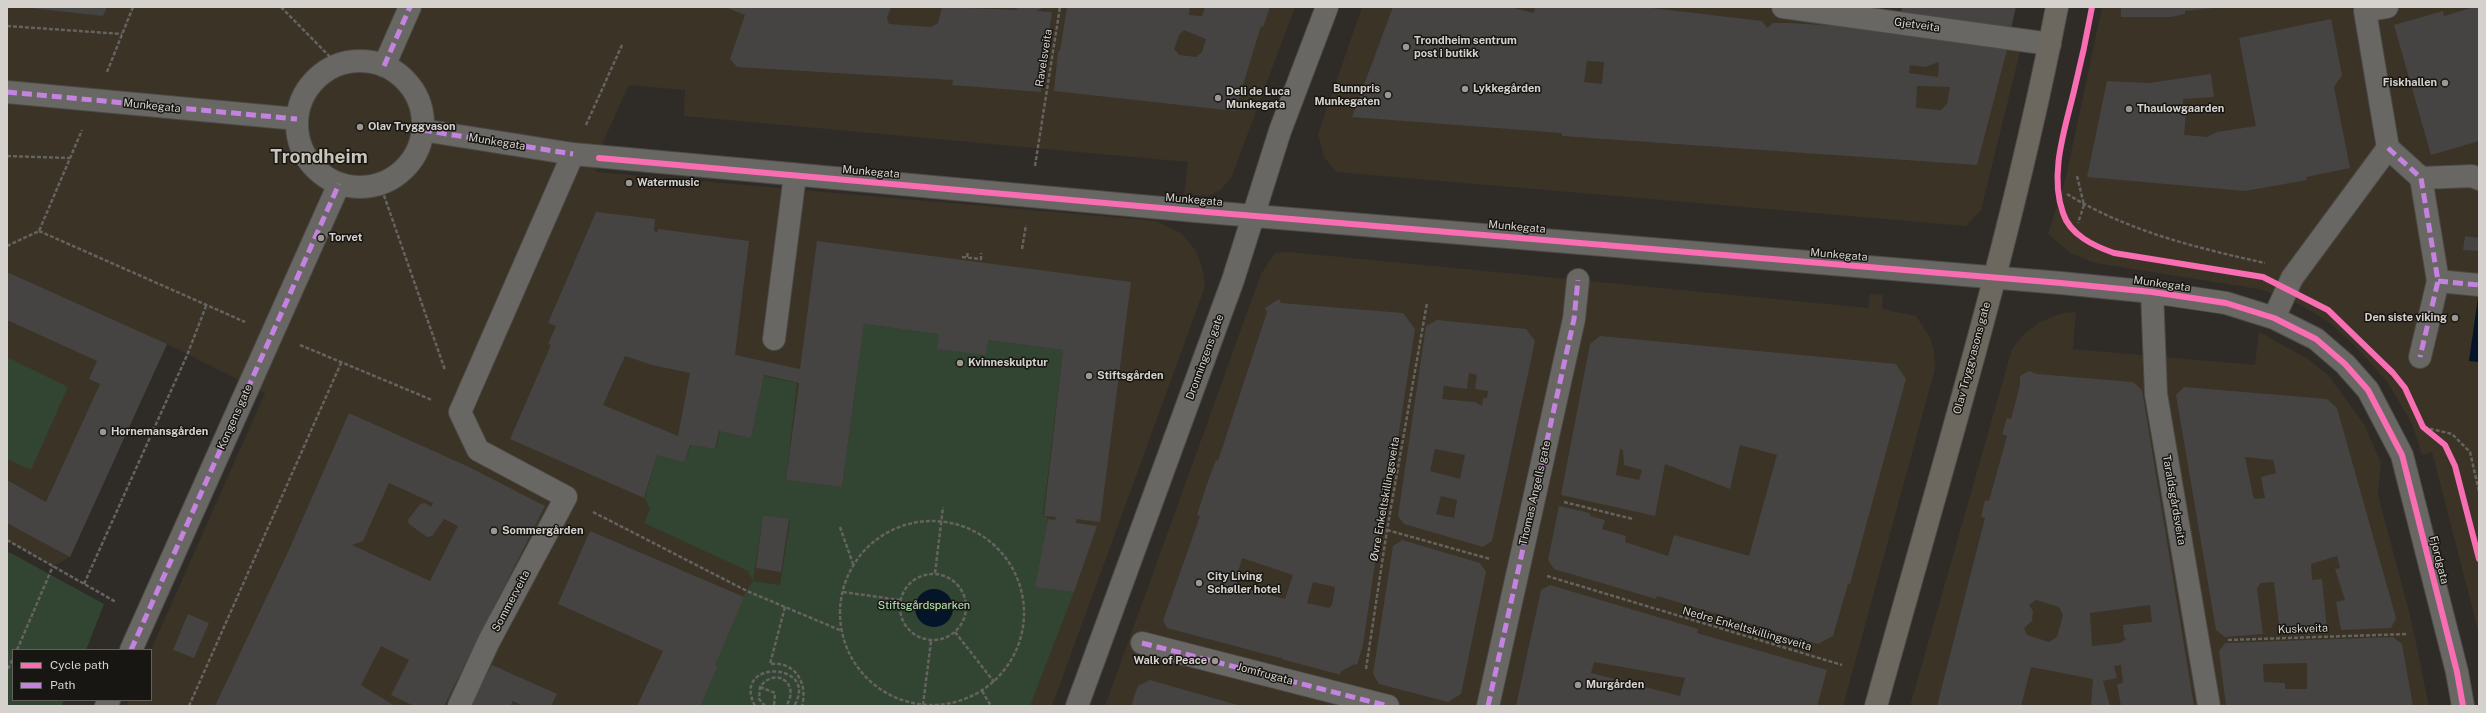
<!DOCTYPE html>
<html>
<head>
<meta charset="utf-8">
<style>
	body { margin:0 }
	#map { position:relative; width:2486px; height:713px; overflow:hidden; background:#2f2c28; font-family:"Public Sans",sans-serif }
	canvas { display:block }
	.frame { position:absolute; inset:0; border:8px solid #d5d2cd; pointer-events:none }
	.legend { position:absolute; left:12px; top:649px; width:140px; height:52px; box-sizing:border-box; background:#181612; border:1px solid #64615d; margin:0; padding:5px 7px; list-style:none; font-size:12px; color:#d5d2cd }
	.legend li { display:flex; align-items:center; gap:8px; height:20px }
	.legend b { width:20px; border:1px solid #64615d }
</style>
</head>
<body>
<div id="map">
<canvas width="2486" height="713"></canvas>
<div class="frame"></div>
<ul class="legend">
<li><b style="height:5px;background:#f96db3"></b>Cycle path</li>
<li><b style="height:5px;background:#c483df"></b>Path</li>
</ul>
</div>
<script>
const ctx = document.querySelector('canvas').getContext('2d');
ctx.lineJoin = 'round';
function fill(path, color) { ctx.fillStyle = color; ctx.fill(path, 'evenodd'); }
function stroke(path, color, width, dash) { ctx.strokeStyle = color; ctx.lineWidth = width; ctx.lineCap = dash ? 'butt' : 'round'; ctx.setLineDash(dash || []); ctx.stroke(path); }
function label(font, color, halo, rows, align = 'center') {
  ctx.font = font + ' "Public Sans",sans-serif'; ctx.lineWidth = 3; ctx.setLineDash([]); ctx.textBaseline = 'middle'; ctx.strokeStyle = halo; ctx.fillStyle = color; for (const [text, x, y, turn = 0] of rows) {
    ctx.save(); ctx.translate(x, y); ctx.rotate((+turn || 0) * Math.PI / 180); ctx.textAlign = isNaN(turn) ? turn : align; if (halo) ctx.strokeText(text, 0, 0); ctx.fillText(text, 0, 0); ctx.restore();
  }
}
const built = new Path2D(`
	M7 7H1295L1232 176 1221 190 1208 196 1184 194 1188 162 684 116 685 90 629 85 603 142 596 172 1156 221 1181 233 1195 250 1202 266 1205 287 1052 706H126L129 700H151V650L265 393 167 344 70 557 53 566 7 540Z
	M1362 7H1783L2023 40 1981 210 1966 226 1336 172 1324 157 1318 134Z
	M2102 7H2479V291L2469 361 2479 362V634L2432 452 2422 455 2412 424 2394 393 2385 379 2356 347 2330 323 2299 304 2283 297 2259 289 2095 263 2070 253 2048 234 2066 177Z
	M1289 252 1868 308 1870 294 1883 295 1882 309 1916 316 1930 337 1934 351 1935 369 1843 706H1105L1261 274 1275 253Z
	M2076 312 2073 349 2255 365 2259 332 2308 359 2328 375 2364 424 2381 463 2378 495 2411 619 2429 706H1910L2012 349 2024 334 2040 322 2063 313Z`);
const green = new Path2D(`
	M864 324 1063 350 1043 515 1048 518 1036 586 1074 592 1030 706H697L743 597 753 581 748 571 644 523 650 509 645 498 657 454 684 462 691 445 716 449 720 431 751 438 764 376 797 383 786 480 842 487ZM763 515 790 520 780 585 753 581Z
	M7 357 68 387 31 470 7 459Z
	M7 551 104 604 86 650H13V700H64L62 706H7Z`);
const water = new Path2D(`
	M2479 291V362L2469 361Z
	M915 608a19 19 0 1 1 38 0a19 19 0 1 1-38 0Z`);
const building = new Path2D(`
	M22 7H107L103 16Z
	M725 7H891L887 18 889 24 931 27 938 23 942 7 1019 10 1014 7H1045L1036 11 1052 12 1041 92 952 85 953 80 737 67 730 59 745 15Z
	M1067 7H1190L1189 15 1202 16 1205 7H1270L1263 27 1261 26 1235 111 1054 91 1058 51H1060ZM1184 30 1206 39 1202 52 1196 57 1179 55 1174 49 1179 35Z
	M1393 7H1510L1534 13 1535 7H1644L1762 21 1767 28 1773 23H1789L1903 30 2008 46 1977 165 1562 136V133L1352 117ZM1587 61 1604 62 1602 84 1584 82ZM1939 62 1938 77 1909 73 1910 65 1925 67ZM1917 86 1950 87 1947 104 1941 110 1916 108Z
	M1902 7H2016L2010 32 1900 17Z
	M2121 7H2214V8L2185 11V14L2171 17H2121Z
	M2474 7H2479V141L2431 155 2394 25 2443 11 2444 16Z
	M2331 19 2342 75 2334 87 2350 168 2306 177 2307 180 2245 191 2087 177 2107 81 2149 83 2211 74 2214 97 2183 99V104L2156 107 2155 111 2186 114 2184 135 2207 137 2217 132 2256 126 2239 38Z
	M596 212 655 219 654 231 658 232V229L749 241 735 355 800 369 817 241 1131 282 1100 522 1076 519V523L1097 526 1074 592 1035 587 1048 519 1055 520 1056 517 1044 516 1063 350 988 340 986 355 937 349 939 334 864 324 842 487 786 480 799 383 764 375 751 438 719 431 715 449 690 445 684 462 657 455 644 498 510 439 551 345 548 344 556 326 548 323ZM625 356 652 365 690 373 678 436 603 405Z
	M2465 236 2479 238V251L2463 250Z
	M7 272 167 344 70 557 7 523V480L46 502 100 384 89 379 97 361 7 320Z
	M1279 299 1281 303 1403 313 1415 329 1393 470 1382 515 1363 645 1357 665 1355 664 1340 672 1341 675 1281 659 1283 656 1280 658 1167 628 1163 621 1200 516 1197 515 1206 487 1216 460 1218 461 1267 312 1265 308ZM1242 558 1293 575 1285 599 1239 587 1236 580ZM1313 582 1335 587 1332 605 1329 608 1307 603Z
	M1437 320 1526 329 1535 341 1492 541 1483 547 1404 524 1398 516 1426 326ZM1469 373 1477 375 1475 389 1488 391 1487 398H1483L1482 406 1475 402 1442 399 1444 386 1467 389ZM1435 449 1465 455 1460 479 1430 471ZM1441 496 1457 500 1454 518 1436 514Z
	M1600 336 1896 364 1906 379 1850 584H1848L1833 636 1818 644 1657 596 1656 599 1554 569 1548 560 1559 506 1590 513V516L1605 520 1602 529 1626 536 1625 542 1668 556 1674 535 1749 556 1777 455 1740 445 1730 489 1665 464 1655 516 1561 495 1590 344ZM1620 449 1623 450 1624 465 1642 470 1639 480 1616 475Z
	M2029 371 2037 374 2133 382 2142 390 2194 706H2121L2117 684 2123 683 2121 665 2114 666 2117 678 2103 681 2110 706H2091L2093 679 2031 667 2021 706H1937L1985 518 1981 517 1985 500 1989 501 2007 436 2002 434 2007 418 2011 419 2020 385V376ZM2036 600 2059 607 2063 615 2057 637 2049 642 2027 635 2024 628 2032 621 2033 611 2029 605ZM2150 605 2152 622 2123 625 2124 637 2126 639 2120 643 2092 646 2090 613Z
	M2184 387 2327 399 2337 408 2396 618 2391 628 2341 630 2336 602 2345 600 2335 569 2340 568 2337 556 2311 564 2312 580 2322 579 2327 630 2280 633 2274 582 2261 583 2257 588 2263 634 2225 637 2216 630 2176 395ZM2245 457 2273 460 2276 473 2261 477 2265 498 2255 499 2253 496Z
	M349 413 469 467 545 506 444 706H414L391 695 409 660 381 646 361 685 395 706H215L288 552ZM389 483 433 503 431 507 425 503 420 504 408 520 409 524 427 537 432 536 444 519 458 526 430 581 352 545 363 541Z
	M763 515 789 519 781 572 756 568Z
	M590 531 744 597 715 665 718 666 700 706H637L663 651 558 604Z
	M1402 540 1480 563 1486 572 1461 694 1448 702 1379 684 1373 674 1393 546Z
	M1550 585 1698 629 1697 633 1827 670 1817 706H1516L1541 590ZM1594 662 1685 678 1680 696 1591 673Z
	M188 614 209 623 194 658 173 650Z
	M2393 637 2402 644 2413 706H2226L2219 651 2225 643ZM2307 663V689H2285V683L2264 682 2263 664Z
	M492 665 557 694 551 706H523L513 701 510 706H470Z
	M1150 680 1241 706H1131L1138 686Z`);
const path = new Path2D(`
	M281 7 338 65
	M7 26 122 34
	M107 72 133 7
	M586 125 622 45
	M7 156 70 158
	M1035 166 1060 7
	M2077 176 2084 205 2078 223
	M380 184 445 370
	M2067 194C2127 231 2197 248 2265 263
	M39 231 245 322
	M7 246 39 231 82 130
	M1022 249 1026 225
	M962 257 981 259V253
	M967 257 968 252
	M300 345 432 400
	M2399 380 2405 388 2423 427 2452 434 2470 452 2479 491
	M1564 502 1633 519
	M593 512 747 591 842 631
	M840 613a92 92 0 1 1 184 0a92 92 0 1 1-184 0Z
	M840 527 853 564
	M1387 530 1490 559
	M7 540 116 602
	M935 573 943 507
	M900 607a33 33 0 1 1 66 0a33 33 0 1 1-66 0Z
	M1547 576 1842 665
	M84 584 188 353 206 306
	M843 592 900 600
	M785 607 770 664C796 661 808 684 802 706
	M955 632 994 682
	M2228 640 2408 634
	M17 650 53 566
	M8 669 13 658
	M1366 669 1387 530 1427 303
	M760 687 775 693 774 706
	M982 691 991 706
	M923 705 931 641
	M189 706 341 363
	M755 706C730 658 821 662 794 706
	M765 706 759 699 760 687C776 665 801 685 786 706`);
const minor = new Path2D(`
	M1783 7 2050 44
	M2387 7 2365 11 2388 148 2421 178 2438 281 2420 357
	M297 124a63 63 0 1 1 126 0a63 63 0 1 1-126 0Z
	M384 66 410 7
	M7 92 297 119
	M422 130 573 154
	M2421 178 2472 176 2479 179
	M2438 281 2479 285
	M2152 292 2156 394 2209 706
	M2274 318 2292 278 2388 148
	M774 339 795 175
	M1142 643 1388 706
	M131 650 339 184
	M106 706 109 700
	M459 706 489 641 566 497 478 450 460 412 573 154 1195 211 2061 283 2152 292 2226 303 2274 318 2316 339 2345 364 2368 390 2402 455 2457 672 2463 706
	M1077 706 1233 280 1280 131 1327 7
	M1488 706 1574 319 1578 280`);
const major = new Path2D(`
	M1876 706C1940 474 2011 243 2057 7`);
const quiet = new Path2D(`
	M384 66 410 7
	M7 92 297 119
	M422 130 573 154
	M2388 148 2421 178 2438 281 2420 357
	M2438 281 2479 285
	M1142 643 1388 706
	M131 650 339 184
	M1488 706 1574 319 1578 280`);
const cycleway = new Path2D(`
	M2092 7C2087 35 2081 63 2074 91 2065 129 2049 174 2063 213 2070 235 2094 246 2114 253L2263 277 2328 310 2393 373 2405 388 2423 427 2445 445 2455 466 2479 559
	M599 158 1195 211 2061 283 2152 292 2226 303 2274 318 2316 339 2345 364 2368 390 2402 455 2457 672 2463 706`);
const markers = [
	[1406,47,4,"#9b9893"],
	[2445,83,4,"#9b9893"],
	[1465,89,4,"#9b9893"],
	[1388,95,4,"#9b9893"],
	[1218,98,4,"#9b9893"],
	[2129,109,4,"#9b9893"],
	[360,127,4,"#9b9893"],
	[629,183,4,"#9b9893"],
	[321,238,4,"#9b9893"],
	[2455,318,4,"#9b9893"],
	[960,363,4,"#9b9893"],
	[1089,376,4,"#9b9893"],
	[103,432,4,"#9b9893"],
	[494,531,4,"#9b9893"],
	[1199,583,4,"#9b9893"],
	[1215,661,4,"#9b9893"],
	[1578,685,4,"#9b9893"]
];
const streetNames = [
	["Gjetveita",1917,25,8],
	["Ravelsveita",1044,58,-81],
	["Munkegata",152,106,6],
	["Munkegata",497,142,9],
	["Munkegata",871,172,5],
	["Munkegata",1194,200,5],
	["Munkegata",1517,227,5],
	["Munkegata",1839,255,5],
	["Munkegata",2162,284,8],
	["Dronningens gate",1205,357,-70],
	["Olav Tryggvasons gate",1972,358,-75],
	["Kongens gate",235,417,-66],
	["Thomas Angells gate",1535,493,-77],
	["Øvre Enkeltskillingsveita",1385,499,-80],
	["Taraldsgårdsveita",2174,500,80],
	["Fjordgata",2439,560,76],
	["Sommerveita",511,601,-62],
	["Nedre Enkeltskillingsveita",1747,629,16],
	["Kuskveita",2303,629,-2],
	["Jomfrugata",1265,674,15]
];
const poiNames = [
	["Trondheim sentrum",1414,41],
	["post i butikk",1414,54],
	["Fiskhallen",2437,83,"right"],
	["Bunnpris",1380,89,"right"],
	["Munkegaten",1380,102,"right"],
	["Lykkegården",1473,89],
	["Deli de Luca",1226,92],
	["Munkegata",1226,105],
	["Thaulowgaarden",2137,109],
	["Olav Tryggvason",368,127],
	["Watermusic",637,183],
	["Torvet",329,238],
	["Den siste viking",2447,318,"right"],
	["Kvinneskulptur",968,363],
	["Stiftsgården",1097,376],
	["Hornemansgården",111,432],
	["Sommergården",502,531],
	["City Living",1207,577],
	["Schøller hotel",1207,590],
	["Walk of Peace",1207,661,"right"],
	["Murgården",1586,685]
];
const parkNames = [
	["Stiftsgårdsparken",924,606]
];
const townNames = [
	["Trondheim",319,157]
];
fill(built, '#3a3326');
fill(green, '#324432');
fill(water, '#041529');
fill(building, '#454443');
stroke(minor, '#4c4a46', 24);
stroke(major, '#4c4a46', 24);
stroke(path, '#656360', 2.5, [4, 2]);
stroke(minor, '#696764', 22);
stroke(major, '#6d685f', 22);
stroke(quiet, '#c483df', 5, [10, 5]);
stroke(cycleway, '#f96db3', 6);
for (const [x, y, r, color] of markers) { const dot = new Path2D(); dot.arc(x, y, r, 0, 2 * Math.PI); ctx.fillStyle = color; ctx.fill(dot); stroke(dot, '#181612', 1.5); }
label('11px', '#d5d2cd', '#181612', streetNames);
label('bold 11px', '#d5d2cd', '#181612', poiNames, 'left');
label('11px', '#b9ebba', '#181612', parkNames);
label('bold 19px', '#c9c4b9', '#181612', townNames);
</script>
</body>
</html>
